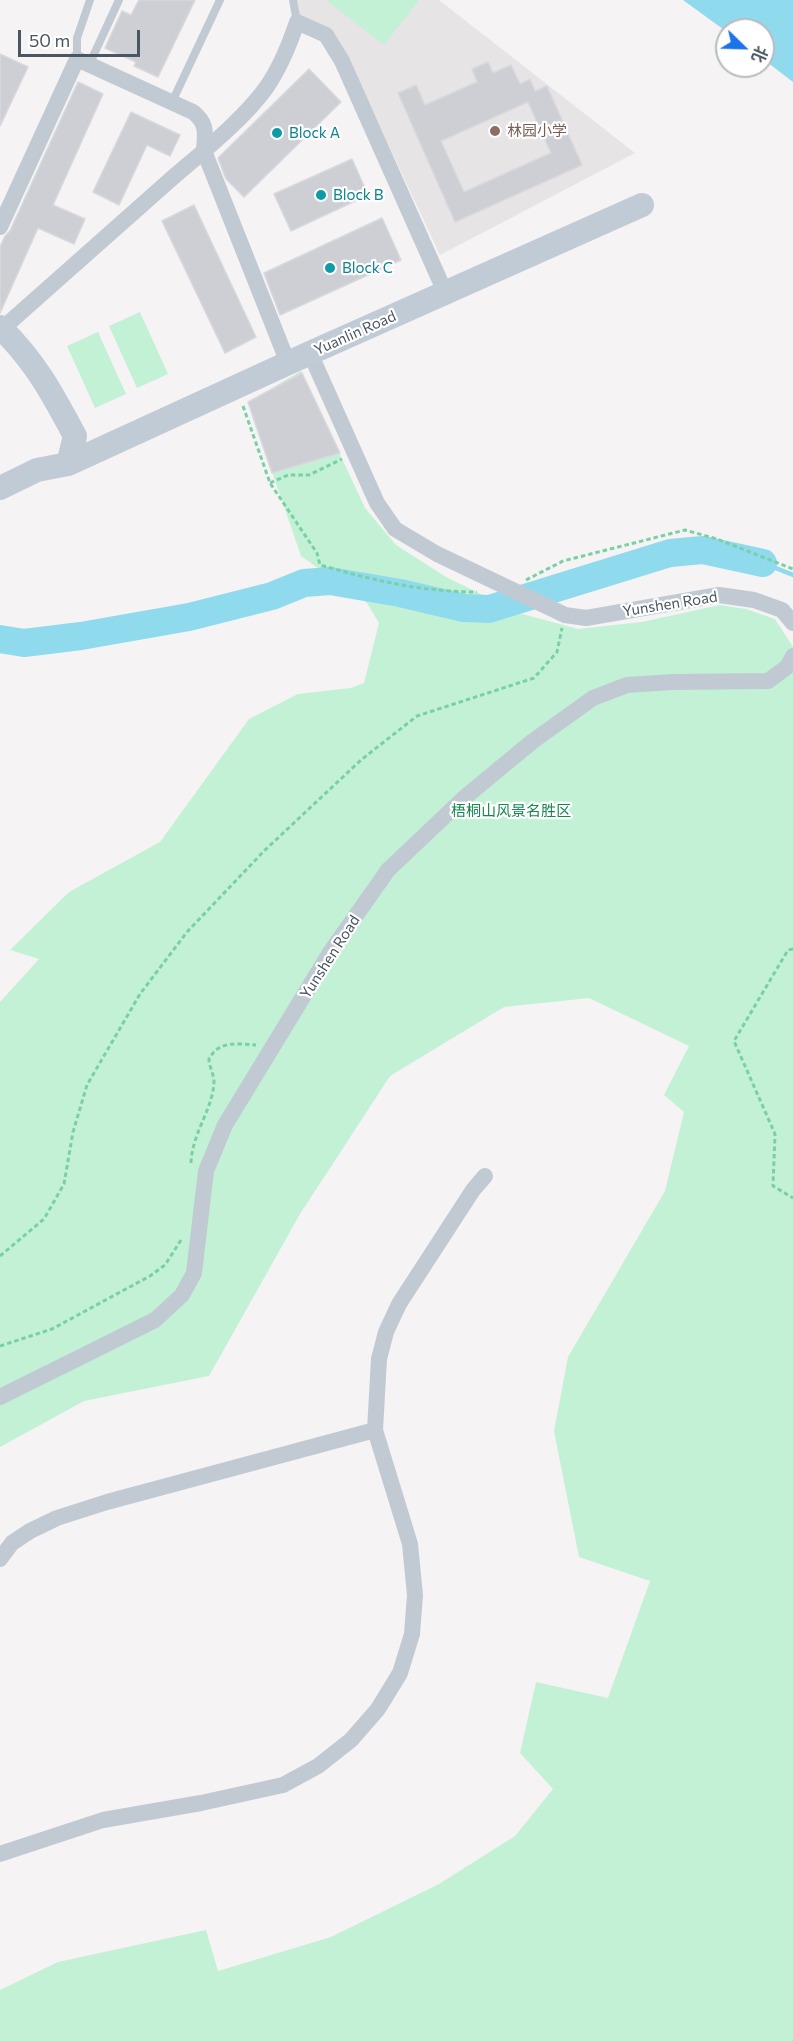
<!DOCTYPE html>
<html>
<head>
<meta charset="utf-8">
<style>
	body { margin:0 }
	#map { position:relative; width:793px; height:2041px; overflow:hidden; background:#f5f3f3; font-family:Commissioner,"Noto Sans SC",sans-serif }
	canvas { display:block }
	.north { position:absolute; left:715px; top:18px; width:60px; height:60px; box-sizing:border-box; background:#fff; border:2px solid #b7bbc0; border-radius:50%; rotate:113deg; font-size:16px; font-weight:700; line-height:24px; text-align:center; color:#4a5661 }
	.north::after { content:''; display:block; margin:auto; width:21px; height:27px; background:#1a73e8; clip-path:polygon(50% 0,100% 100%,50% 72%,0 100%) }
	.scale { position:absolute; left:18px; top:30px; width:122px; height:27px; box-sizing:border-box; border:3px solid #4a5661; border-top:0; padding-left:8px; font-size:18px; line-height:21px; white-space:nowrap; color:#4a5661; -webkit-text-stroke:4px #fff; paint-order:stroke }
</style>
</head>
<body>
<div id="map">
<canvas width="793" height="2041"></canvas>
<div class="north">北</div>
<div class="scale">50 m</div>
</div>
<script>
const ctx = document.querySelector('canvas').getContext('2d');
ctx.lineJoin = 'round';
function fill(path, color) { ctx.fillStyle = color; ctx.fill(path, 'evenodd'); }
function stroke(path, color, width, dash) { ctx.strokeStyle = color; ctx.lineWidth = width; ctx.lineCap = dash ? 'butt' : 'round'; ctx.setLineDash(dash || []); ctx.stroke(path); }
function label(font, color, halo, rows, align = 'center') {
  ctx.font = font + ' Commissioner,"Noto Sans SC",sans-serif'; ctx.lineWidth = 4.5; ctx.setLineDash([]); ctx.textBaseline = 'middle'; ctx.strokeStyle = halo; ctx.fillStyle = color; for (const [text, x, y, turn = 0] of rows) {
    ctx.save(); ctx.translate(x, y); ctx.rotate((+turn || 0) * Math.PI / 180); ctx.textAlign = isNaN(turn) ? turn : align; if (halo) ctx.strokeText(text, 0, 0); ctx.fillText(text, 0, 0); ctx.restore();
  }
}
const education = new Path2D(`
	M294 0H439L635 153 440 255 372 110 337 47 299 29Z`);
const green = new Path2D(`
	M326 0H419L384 45Z
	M140 312 168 374 137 388 109 326Z
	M98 332 126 394 95 408 67 346Z
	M301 371 365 508 396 545 446 577 519 613 578 629 642 622 720 605 746 609 775 619 793 647V2041H0V1990L58 1962 206 1930 218 1971 331 1937 439 1884 515 1836 553 1789 520 1753 536 1682 608 1698 650 1581 579 1557 554 1431 568 1357 665 1191 684 1112 664 1095 689 1046 589 998 504 1007 390 1076 300 1214 209 1376 84 1401 0 1447V1002L39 959 10 950 69 892 160 842 249 719 298 694 351 688 364 683 379 623 367 603 301 556 248 402Z`);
const water = new Path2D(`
	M683 0H793V82L763 59V30H727V32Z`);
const stream = new Path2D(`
	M763 563 793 575`);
const river = new Path2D(`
	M0 639 24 643 81 636 189 617 272 596 304 583 330 581 400 593 464 608 489 609 670 553 703 550 763 563`);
const building = new Path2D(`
	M139 0H195L158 77 134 66 136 62 105 48 122 11 131 15Z
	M0 54 28 67 0 126Z
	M488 62 493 73 511 65 520 84 530 79 535 91 547 86 582 165 455 222 398 93 416 85 425 105 477 82 472 69ZM528 102 551 153 464 192 441 141Z
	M309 69 341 102 244 197 226 179 218 158Z
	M78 82 103 94 53 205 85 219 74 244 38 228 0 313V247L5 236 10 231Z
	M131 112 180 135 170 156 147 145 119 205 93 192Z
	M352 159 368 195 291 231 274 194Z
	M194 205 256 337 225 353 162 221Z
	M382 218 401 260 280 315 264 273Z
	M302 373 340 453 272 473 248 402Z`);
const path = new Path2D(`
	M243 406 270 483 317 553 320 565C372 580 422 592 477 592
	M270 483 288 475H309L342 459
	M526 580 563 561 685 530 717 539 793 569
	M793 949 788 950 734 1041 775 1134 773 1186 793 1198
	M191 1163C192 1133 213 1109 214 1082 214 1074 209 1067 209 1059 219 1040 237 1044 256 1045
	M0 1256 44 1219 64 1184 73 1132 87 1085 140 994 187 932 264 851 361 760 417 716 534 678 557 652 562 628
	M0 1346 52 1329 150 1276 165 1265 181 1240`);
const lane = new Path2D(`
	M293 0 297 22
	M77 59V38L90 0
	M89 65 119 0
	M172 102 220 0`);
const street = new Path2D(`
	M0 227 77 59 193 112C208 124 205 133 204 151L288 363
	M2 329C58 279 114 230 170 180 200 154 243 120 266 88 280 68 289 46 297 22L326 35 342 61 445 292
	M310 353 377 503 395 529 437 554 565 615 586 618 719 595 754 600 782 610 793 623
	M0 1397 155 1320 182 1295 194 1273 206 1171 225 1125 331 951 388 870 464 798 533 741 593 698 627 685 672 682 768 681 787 667 793 656
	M0 1559 12 1543 30 1531 57 1518 107 1502 375 1430
	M0 1854 103 1820 201 1803 283 1785 318 1766 351 1740 378 1709 400 1673 412 1634 415 1595 410 1544 375 1430 379 1359 386 1332 399 1304 473 1190 485 1176`);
const secondary = new Path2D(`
	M0 327C35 361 52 393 75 436L68 464
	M0 488 37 470 68 464 310 353 642 205`);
const markers = [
	[495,131,6,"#8d6e63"],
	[277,133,6,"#0f9aa8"],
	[321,195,6,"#0f9aa8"],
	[330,268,6,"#0f9aa8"]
];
const educationNames = [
	["林园小学",507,131]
];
const cultureNames = [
	["Block A",289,133],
	["Block B",333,195],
	["Block C",342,268]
];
const streetNames = [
	["Yuanlin Road",355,333,-24],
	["Yunshen Road",670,604,-9],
	["Yunshen Road",330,957,-57]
];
const parkNames = [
	["梧桐山风景名胜区",511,811]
];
fill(education, '#e6e4e5');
fill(green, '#c3f1d5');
fill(water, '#90daee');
stroke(stream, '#90daee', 4.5);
stroke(river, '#90daee', 28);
fill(building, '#cdcfd5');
stroke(building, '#d7d9de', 1.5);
stroke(path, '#7ad0a6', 3, [4.5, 3]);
stroke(lane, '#c1cad2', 8);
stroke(street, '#c1cad2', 16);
stroke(secondary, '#c1cbd6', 24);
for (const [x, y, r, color] of markers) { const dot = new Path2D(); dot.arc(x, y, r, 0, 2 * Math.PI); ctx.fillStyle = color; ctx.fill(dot); stroke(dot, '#fff', 2); }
label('15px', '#785e54', '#fff', educationNames, 'left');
label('15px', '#0d838f', '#fff', cultureNames, 'left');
label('15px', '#4a5661', '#fff', streetNames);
label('15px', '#17864f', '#fff', parkNames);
</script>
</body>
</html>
